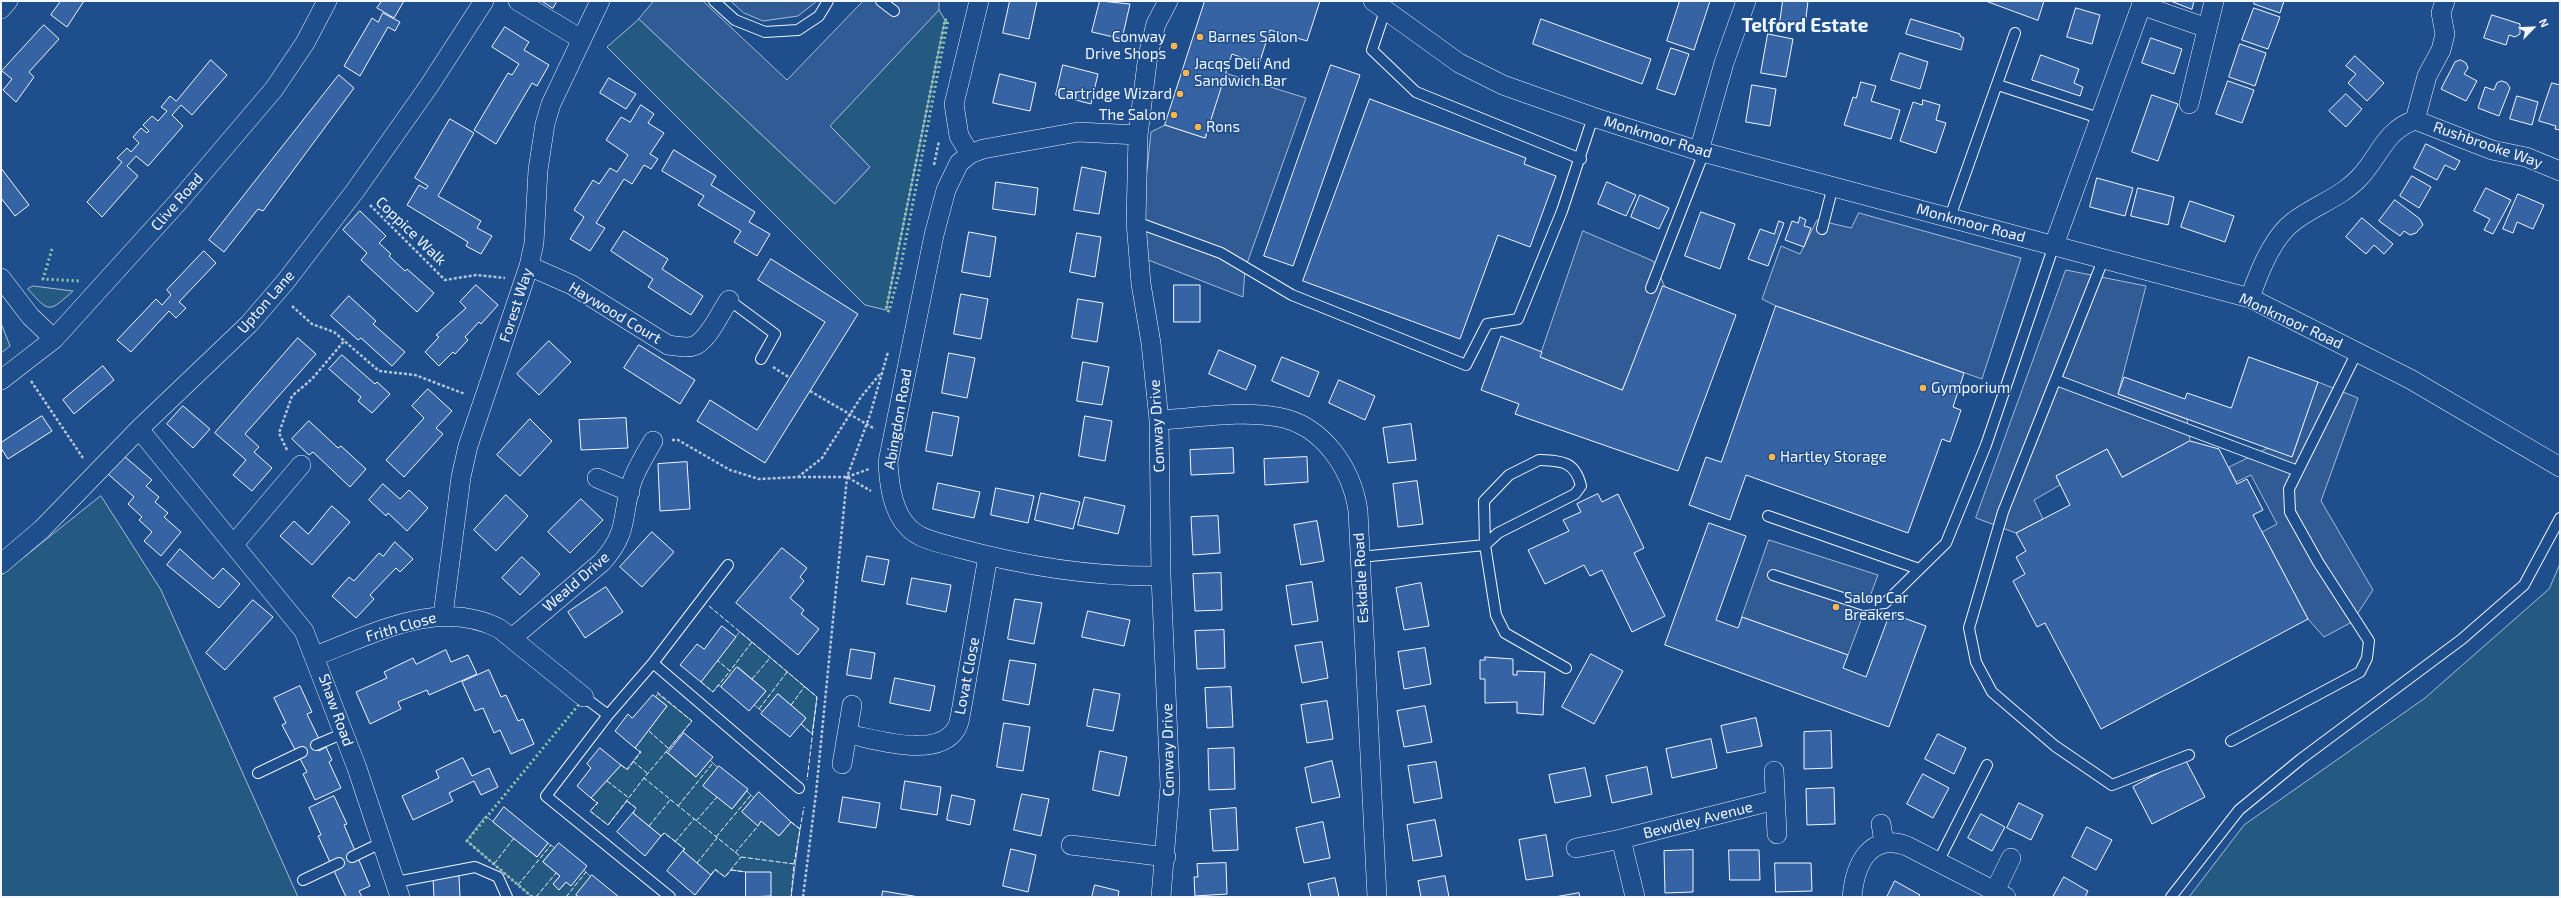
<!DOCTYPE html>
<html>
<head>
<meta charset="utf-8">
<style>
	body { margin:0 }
	#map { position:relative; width:2561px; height:898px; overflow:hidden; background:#1f4e8c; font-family:"Exo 2",sans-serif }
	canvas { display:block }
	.frame { position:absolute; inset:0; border:2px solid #f2f6ff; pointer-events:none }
	.north { position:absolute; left:2513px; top:8px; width:40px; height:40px; -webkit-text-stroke:3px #1f4e8c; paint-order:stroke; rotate:66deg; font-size:11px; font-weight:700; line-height:16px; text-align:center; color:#f2f6ff }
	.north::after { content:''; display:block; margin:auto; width:14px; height:18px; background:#f2f6ff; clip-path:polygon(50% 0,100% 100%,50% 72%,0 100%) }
</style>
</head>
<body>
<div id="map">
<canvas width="2561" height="898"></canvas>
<div class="frame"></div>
<div class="north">N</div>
</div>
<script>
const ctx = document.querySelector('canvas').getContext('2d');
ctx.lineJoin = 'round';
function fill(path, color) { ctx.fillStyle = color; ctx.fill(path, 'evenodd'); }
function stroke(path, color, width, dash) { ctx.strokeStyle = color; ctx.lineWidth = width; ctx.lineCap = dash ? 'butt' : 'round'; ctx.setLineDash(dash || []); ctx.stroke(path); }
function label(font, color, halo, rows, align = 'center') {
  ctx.font = font + ' "Exo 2",sans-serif'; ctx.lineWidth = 3; ctx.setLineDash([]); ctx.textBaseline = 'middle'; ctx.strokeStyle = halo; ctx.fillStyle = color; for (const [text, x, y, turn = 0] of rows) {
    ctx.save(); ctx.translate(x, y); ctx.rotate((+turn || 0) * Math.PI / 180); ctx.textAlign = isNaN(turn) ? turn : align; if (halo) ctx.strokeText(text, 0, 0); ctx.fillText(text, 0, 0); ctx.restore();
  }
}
const green = new Path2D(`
	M939 10 945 20 886 310 865 305 607 47 639 19 835 204 870 167 830 126Z
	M33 286 73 291C49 312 50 314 28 289Z
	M1 323 10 346 1 353Z
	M101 496 161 590 298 897H1V576Z
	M2560 564V897H2189L2244 825 2425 698 2549 589Z
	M740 632 817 697 812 734 801 724 806 718 778 694 763 712 754 705 766 691 738 667 721 687 718 685 713 692 701 682Z
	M658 694 692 721 666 752 696 777 710 760 718 768 704 786 732 809 747 791 754 798 742 812 758 825 761 821 779 836 791 822 800 829 791 897H764L746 872 731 870 725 877 715 870 711 875 683 851 684 849 665 833 661 836 633 813 636 808 627 801 608 825 590 811 597 803 591 798 621 765 627 769 640 752 635 748 667 706 656 697Z
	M486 816 537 857 548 843 555 848 543 862 560 876 553 884 559 890 566 882 584 870 591 877 579 897H532L467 841Z`);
const parking = new Path2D(`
	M654 1H703L787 80 863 1H939V10L830 126 870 167 835 204 639 19Z
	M731 1H817L798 16 763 21 744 13Z
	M1225 73 1306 98 1245 269 1243 297 1138 256 1151 132 1165 125 1205 138Z
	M1859 213 2021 258 1982 379 1776 306 1762 299 1781 246 1800 254 1817 220 1851 228Z
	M1583 231 1653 261 1665 287 1622 390 1540 357Z
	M2066 270 2146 286 2118 394 2187 419 2190 441 2122 477 2107 449 2056 476 2060 485 2034 500 2043 519 2016 533 1976 518Z
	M2318 382 2358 398 2321 501 2373 590 2352 622 2324 637 2308 619 2262 532 2277 524 2251 475 2236 482 2229 467 2268 448 2292 456Z
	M1769 540 1878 575 1848 655 1742 617Z`);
const building = new Path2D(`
	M61 1H84L67 27 51 15Z
	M382 1H404L394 18 377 8Z
	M542 1H557L553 8Z
	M1010 1H1037L1029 39 1003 33Z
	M1100 1 1130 4 1122 39 1092 32Z
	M1205 1H1320L1307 41 1270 30 1259 64 1232 54 1205 138 1165 125Z
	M1680 1H1710L1694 50 1667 41Z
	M1783 1H1808L1805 26 1780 23Z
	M1986 1H2044L2038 20Z
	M2171 1H2194L2192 9Z
	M2255 1H2284L2280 13 2254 4Z
	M2076 8 2100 15 2092 44 2067 37Z
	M2254 8 2280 17 2268 49 2242 40Z
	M383 13 400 22 395 31 388 27 360 76 344 66 372 18 378 22Z
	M2492 15 2520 24V34L2515 37 2509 35 2506 45 2484 38Z
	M1541 19 1651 59 1642 84 1533 44Z
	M1911 19 1960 34V36L1964 38 1961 50 1906 34Z
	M44 25 59 39 29 72 34 77 16 102 3 90 12 79 2 71Z
	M505 27 529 42 524 50 549 65 537 86 532 83 496 144 474 130 508 73 512 75 519 64 492 47Z
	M1768 34 1793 39 1786 77 1761 73Z
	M2151 38 2182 49 2174 74 2142 63Z
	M2240 44 2266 53 2255 86 2229 77Z
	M1671 48 1689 54 1675 95 1657 89Z
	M1900 53 1928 62 1920 89 1891 80Z
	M2041 55 2079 69 2074 83 2083 87 2080 96 2032 80Z
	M2355 56 2384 83 2367 101 2348 83 2356 74 2346 66Z
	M211 60 227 75 192 115 181 105 172 115 183 126 148 166 136 156 127 166 138 176 102 217 87 202 122 162 117 158 127 148 131 152 139 143 133 137 141 128 147 133 149 131 143 125 152 116 158 121 167 111 161 107 170 96 176 101Z
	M2461 60 2466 63 2468 68 2464 74 2477 81 2466 101 2441 89 2455 62Z
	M1063 65 1098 74 1091 104 1056 95Z
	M1331 65 1360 75 1293 266 1264 256Z
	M1000 74 1036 83 1030 111 993 103Z
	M339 75 354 88 263 211 258 209 224 252 209 240Z
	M609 78 636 94 626 109 600 93Z
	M2228 81 2254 90 2242 123 2216 114Z
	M2502 81 2507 83 2510 88 2499 116 2478 108 2485 87 2494 90 2497 83Z
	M1861 82 1876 86 1871 101 1900 110 1891 139 1844 125 1853 97 1856 98Z
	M2552 83 2560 85V130L2555 129 2556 126 2539 121Z
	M1752 85 1776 89 1770 126 1746 122Z
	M2346 94 2362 109 2346 127 2329 111Z
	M2152 95 2178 104 2158 161 2132 152Z
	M2517 96 2538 102 2532 125 2510 119Z
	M1370 99 1526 158 1524 164 1556 176 1530 247 1498 235 1460 339 1303 281Z
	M1923 100 1940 105 1936 120 1946 123 1936 153 1900 141 1913 102 1922 105Z
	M641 105 654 114 648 123 664 133 650 154 658 159 651 169 644 165 632 184 624 179 596 223 605 228 590 251 570 239 584 217 574 210 593 180 599 184 610 168 617 172 628 155 606 140 621 117 630 122Z
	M450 119 474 133 438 196 481 221 477 228 492 236 481 254 466 246 468 242 407 205 419 185 426 189 428 186 415 178Z
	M2426 144 2460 161 2455 170 2445 165 2437 180 2414 168Z
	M674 150 716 176 711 185 755 212 749 222 770 234 757 256 734 242 741 231 698 205 704 196 662 171Z
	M1082 167 1106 172 1099 214 1074 210Z
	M1 168 29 205 15 216 1 198Z
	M2412 176 2431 187 2419 208 2400 196Z
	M2097 178 2133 188 2125 216 2090 207Z
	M996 182 1038 188 1035 215 993 209Z
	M1607 182 1636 195 1626 216 1598 204Z
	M2138 188 2174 197 2168 225 2131 216Z
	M2486 188 2511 200 2493 234 2484 230 2490 219 2474 211Z
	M2518 194 2544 205 2533 229 2517 222 2513 233 2503 229Z
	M1640 195 1669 208 1659 229 1631 217Z
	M2395 200 2420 219 2423 225 2416 233 2410 235 2404 231 2400 236 2379 221Z
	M2190 201 2234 216 2225 242 2181 227Z
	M360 211 386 236 379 243 391 254 389 256 405 271 407 269 434 293 417 312 361 260 367 253 343 230Z
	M1701 212 1735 224 1720 269 1685 256Z
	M1800 217 1806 220 1804 226 1811 228 1804 247 1785 240 1792 221 1798 223Z
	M2362 218 2393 244 2384 254 2374 245 2366 254 2346 237Z
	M1779 221 1784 223 1768 266 1748 259 1760 229 1774 234Z
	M624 231 668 259 662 269 703 296 691 315 648 287 653 279 611 251Z
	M969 232 996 237 990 277 962 272Z
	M1077 233 1101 237 1095 277 1070 272Z
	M204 251 216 263 179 302 186 308 176 318 169 311 131 352 117 340 156 299 162 305 171 295 167 290Z
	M771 259 858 314 765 463 697 421 710 400 757 430 825 322 758 280Z
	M476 285 498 305 481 324 479 322 465 337 468 340 455 354 453 352 439 366 425 352 439 337 436 335 466 308 460 302Z
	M1174 285H1200V322H1174Z
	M1663 286 1736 315 1678 471 1515 414 1519 404 1481 390 1501 336 1542 352 1540 357 1622 390Z
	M961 294 988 299 981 339 954 334Z
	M349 296 376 321 373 324 405 352 392 366 361 338 358 340 331 316Z
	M1078 299 1103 303 1097 342 1072 338Z
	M1776 306 1964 373 1953 407 1961 410 1950 442 1942 439 1908 533 1746 475 1730 520 1689 505 1706 457 1721 462Z
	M298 338 316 354 245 434 259 447 254 452 272 468 252 491 233 475 246 460 215 433Z
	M549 341 571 362 539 395 517 374Z
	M639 345 695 380 680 404 624 368Z
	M1219 350 1256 366 1246 390 1209 374Z
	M949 353 975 358 967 398 942 393Z
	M342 355 375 384 377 382 390 394 372 413 358 401 361 397 329 369Z
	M1282 357 1319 372 1309 397 1272 381Z
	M2249 357 2318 382 2292 457 2118 394 2124 377 2185 399 2187 393 2231 408Z
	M1083 362 1109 367 1102 405 1077 401Z
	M103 366 114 380 74 414 63 400Z
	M1339 380 1375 396 1365 420 1329 403Z
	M428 389 452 411 436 428 443 434 404 477 386 460 424 418 412 406Z
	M183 406 210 429 193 448 167 424Z
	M933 412 959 417 952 456 926 451Z
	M42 416 52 431 8 459 1 448V443Z
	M1085 416 1112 421 1105 461 1079 456Z
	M626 418 628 448 581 450 579 420Z
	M530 419 552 441 520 476 497 455Z
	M309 421 338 448 341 446 366 469 350 487 313 452 309 455 292 439Z
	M1411 424 1416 460 1388 463 1383 428Z
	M2190 441 2219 449 2237 484 2247 479 2263 510 2253 515 2308 619 2101 729 2045 623 2037 627 2013 581 2025 574 2016 557 2026 551 2016 533 2070 505 2056 476 2107 449 2122 477Z
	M1233 448 1234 473 1191 475 1190 450Z
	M124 456 152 480 146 486 159 497 155 502 168 513 164 517 181 532 161 556 144 541 152 532 139 520 142 517 128 504 134 497 108 474Z
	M1307 457 1308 482 1265 485 1264 459Z
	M687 462 690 509 660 511 658 464Z
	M1417 481 1423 524 1398 527 1393 484Z
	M938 483 980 492 974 518 933 509Z
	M383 484 400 499 409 490 428 508 407 531 388 513 386 516 369 500Z
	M996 488 1034 496 1028 523 991 515Z
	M1041 493 1080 502 1073 529 1035 520Z
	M1598 494 1602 502 1618 494 1644 548 1634 553 1665 616 1632 632 1602 570 1590 576 1584 565 1545 584 1528 550 1569 531 1563 520 1581 512 1577 504Z
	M506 495 528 516 496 551 474 530Z
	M1085 497 1125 506 1118 534 1078 525Z
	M581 499 603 520 570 553 548 532Z
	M332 506 350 522 312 565 280 536 294 521 308 534Z
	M1218 516 1220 553 1193 555 1191 517Z
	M1317 521 1324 561 1301 565 1294 525Z
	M1709 523 1746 536 1716 620 1738 628 1742 617 1848 655 1843 668 1866 677 1890 613 1926 626 1889 727 1665 645Z
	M652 532 674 552 642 587 620 567Z
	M395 542 413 559 400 572 396 568 370 595 374 599 356 618 332 596 349 577 354 581 379 553 383 556Z
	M782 548 807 568 800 577 804 581 790 598 804 610 801 614 819 629 798 655 736 603Z
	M180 549 213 579 223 568 240 584 219 608 167 565Z
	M867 556 889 560 884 585 862 581Z
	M522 557 540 574 520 595 502 578Z
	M1221 573 1222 610 1195 611 1193 574Z
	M912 578 951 585 946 612 907 604Z
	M1312 582 1318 621 1292 625 1286 586Z
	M1421 583 1429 626 1404 630 1396 588Z
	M606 587 623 612 585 638 568 612Z
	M1015 599 1042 603 1034 644 1008 639Z
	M253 600 273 617 225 670 206 653Z
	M1088 611 1130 620 1124 646 1082 637Z
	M722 626 736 637 701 682 680 665 697 644 704 649Z
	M1224 630 1225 668 1197 669 1195 631Z
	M1322 642 1328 678 1302 683 1295 646Z
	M1425 648 1431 684 1404 689 1398 652Z
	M851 649 875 653 871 679 847 675Z
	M446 650 451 662 468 655 477 674 429 695 427 690 398 702 401 709 370 724 356 692 387 678 384 672 413 658 416 664Z
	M1591 654 1623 671 1594 724 1562 707Z
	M1485 657 1513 659V675H1517V671L1545 672 1543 715 1517 713V702L1485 703V679H1480V660H1485Z
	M1010 660 1036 664 1029 705 1003 700Z
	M737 667 766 691 749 711 721 687Z
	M489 670 501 697 506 695 518 721 523 719 534 744 511 754 500 730 494 733 483 708 475 711 462 682Z
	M895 678 935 686 930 711 890 703Z
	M300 686 312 712 307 714 320 741 315 743 319 751 326 747 332 760 329 762 341 788 315 800 303 774 307 772 282 725 286 723 274 698Z
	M1231 687 1233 727 1207 728 1205 688Z
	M1094 689 1120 694 1113 731 1087 726Z
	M778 694 806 718 790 737 761 714Z
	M653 695 667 706 635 748 615 731 628 714 632 718Z
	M1327 701 1333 739 1307 743 1301 705Z
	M1425 706 1432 742 1404 747 1397 711Z
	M1756 718 1762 746 1727 753 1721 726Z
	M1004 723 1030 727 1023 771 997 767Z
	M1831 731 1832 768 1804 769V732Z
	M684 733 713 757 696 777 668 753Z
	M1938 734 1966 748 1954 774 1925 759Z
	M1711 739 1717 768 1672 778 1666 749Z
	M600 748 621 765 591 798 577 786 591 768 587 764Z
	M1234 748 1235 789 1209 790 1208 749Z
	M1100 751 1127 757 1119 796 1093 790Z
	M463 758 472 776 489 768 498 787 481 795 474 781 449 793 453 801 413 820 402 796 439 778 436 771Z
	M2185 759 2205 797 2152 824 2133 787Z
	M1332 761 1340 797 1312 803 1305 768Z
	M1436 762 1442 798 1414 803 1408 766Z
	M719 766 748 789 732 809 703 786Z
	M1647 767 1652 794 1612 803 1606 776Z
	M1585 768 1591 796 1555 803 1549 775Z
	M1923 774 1949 788 1933 818 1907 804Z
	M905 781 941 787 937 815 901 809Z
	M1834 788 1835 824 1807 825 1806 789Z
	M759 792 791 822 779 836 761 821 758 826 742 812Z
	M1022 794 1049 799 1041 836 1014 830Z
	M952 795 975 800 970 825 947 820Z
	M334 796 347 824 344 825 370 886 359 891 362 897H346L318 836 321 835 309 808Z
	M843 797 880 803 876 828 839 822Z
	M2019 803 2043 815 2031 840 2007 828Z
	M504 807 548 843 537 857 493 822Z
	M1236 808 1238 850 1213 851 1210 810Z
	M633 813 661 836 645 856 617 832Z
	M1981 814 2005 827 1992 851 1968 838Z
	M1435 820 1442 856 1413 861 1407 825Z
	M1323 822 1330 858 1304 863 1296 828Z
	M2087 827 2112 840 2096 870 2072 857Z
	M1546 835 1553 876 1526 880 1519 840Z
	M559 843 587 866 571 886 566 882 559 890 553 884 560 876 543 862Z
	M1011 849 1036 855 1028 892 1003 886Z
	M1693 850V892L1665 893 1664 851Z
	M1729 850H1759L1760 880H1730Z
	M683 851 711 875 695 895 667 871Z
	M1226 863 1227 894 1195 896 1194 877H1198L1197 864Z
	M1775 863H1811L1812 891 1776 892Z
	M746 872H771V896L746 897Z
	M592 875 619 897H579L576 895Z
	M459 876 460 897H434L433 878Z
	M1445 876 1449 897H1421L1418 881Z
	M2064 877 2088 891 2085 897H2053Z
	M1335 878 1339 897H1311L1308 884Z
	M1895 881 1920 895 1918 897H1887Z
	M1095 885 1119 891 1118 897H1092Z
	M883 891 919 897H882Z
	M1579 893 1580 897H1555Z`);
const path = new Path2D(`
	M934 165 939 141
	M370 205 445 280 476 275 505 278
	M292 306 312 324 334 332 379 371 415 375 465 394
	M773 367 790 378
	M31 381 83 458
	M810 391 875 429
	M672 440H678L730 470 759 479 798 477 822 458 861 397 880 374
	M287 450 279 433 292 396 312 379 345 340
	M798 477H847L871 491
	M847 477 869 469
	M803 897 816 793 847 477 870 415 888 352`);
const lane = new Path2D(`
	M714 1 735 20 765 32 798 30 819 16 828 1
	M881 1 894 11
	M1385 11 1372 50 1416 92 1581 159
	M1998 85 2099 118
	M1950 217 2015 33
	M1136 222 1221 253 1292 295 1466 365 1487 324 1518 319 1562 211 1593 117
	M1822 229 1833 186
	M2103 260 2003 512 1969 628 1976 662 1992 692 2055 746 2112 785 2189 755
	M1651 288 1704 152
	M729 300 775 334 761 359
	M2056 380 2298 471
	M1539 460C1562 461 1575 461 1581 486L1575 494 1498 533 1485 545 1484 501 1509 475Z
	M1768 516 1919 569
	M1360 557 1485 545 1496 615 1505 633 1566 668
	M1773 575 1864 605 1885 603 1946 543 1986 445 2054 245
	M653 663 799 788
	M584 697 608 715 653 663 728 565
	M608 715 546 796 670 897
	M2231 741 2360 672 2367 658 2369 641 2318 562 2290 512 2289 489 2357 352
	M316 745 344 733
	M258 773 302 752
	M352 857 383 842
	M1938 862 1987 765
	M303 880 339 863
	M396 882 475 867 498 877 507 897
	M2171 897 2239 810 2301 759 2462 639 2524 585 2560 518`);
const street = new Path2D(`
	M518 1 581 39
	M1373 1 1459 63 1503 85 1593 117 1699 151 2250 298 2410 379 2560 467
	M2141 5 2207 28
	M1 9 8 1
	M2189 104 2214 1
	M2415 120 2492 150 2526 157 2560 171
	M1138 135 1078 132 983 149 970 154 959 163 946 190 934 235 888 462C889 483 892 511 908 527 920 540 941 543 958 548 1024 566 1092 577 1161 576
	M1699 151 1724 63 1746 1
	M970 154 959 136 954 104 979 1
	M2054 245 2143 1
	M529 266 572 285 668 345C676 346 688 349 696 345 710 337 720 313 729 300
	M1 278 30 316 54 339
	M2250 298C2258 274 2272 238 2293 222 2315 205 2340 198 2359 178 2380 156 2384 131 2415 120L2427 76 2441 50 2445 34 2441 13 2445 1
	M1 380 54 339 178 202 274 89 305 43 327 1
	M1159 420C1196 418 1242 410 1278 417 1323 425 1352 469 1358 511L1377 897
	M139 429 304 631 357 768 400 897
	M597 478 630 492
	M234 544 301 465
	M1 564 42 529 139 429 249 324 286 281 355 191 429 86 484 1
	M443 615 461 477 468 446 529 266 534 243 538 170 545 124 551 104 600 1
	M512 638 602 562C631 530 620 514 633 479 638 466 646 453 653 441
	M315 656C374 634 439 597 500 629L584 697
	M847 734C876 739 937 760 956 729 959 725 960 717 961 712L988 556
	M842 764 852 705
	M1774 771 1777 834
	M1881 824 1884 842
	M1071 845 1166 857
	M1576 848 1621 839
	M1995 891 2011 858
	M1161 897 1170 786 1161 576 1159 420 1151 343 1141 284 1136 222 1138 135 1148 55 1156 24 1168 1
	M1635 897 1621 839 1775 800
	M1852 897C1855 864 1870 832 1907 846L2006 897`);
const hedge = new Path2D(`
	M945 20H948L900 270 889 311 886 310Z
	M52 249 43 279 79 281
	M532 897 467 841 580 703`);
const fence = new Path2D(`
	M709 606 752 642 730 671
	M752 642 817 697 807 780
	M752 679 770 658
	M701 682 713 692 730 671 717 660
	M657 692 692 721 644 778 741 857 794 864 791 897
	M791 705 805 686
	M759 709 787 672
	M801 724 812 734
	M649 731 669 749
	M633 761 648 774
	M621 765 627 770 641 752 635 748
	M607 781 629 798
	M591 798 598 803 590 811 608 825 644 778
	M627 801 636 808 633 813
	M678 806 713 763
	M696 821 717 797
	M791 822 800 829 794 864
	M649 826 670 800
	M800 829 804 807
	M661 836 664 833 685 849 683 851
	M716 837 751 795
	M675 842 694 819
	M735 853 758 826
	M697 863 717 838
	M494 864 514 838
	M731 870 746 872
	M711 875 715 869 725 877 741 857
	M518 885 551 845
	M536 897 556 873
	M566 897 586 872`);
const markers = [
	[1200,37,4,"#ffb74d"],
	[1174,46,4,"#ffb74d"],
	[1186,73,4,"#ffb74d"],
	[1180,94,4,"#ffb74d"],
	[1174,115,4,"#ffb74d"],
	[1198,127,4,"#ffb74d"],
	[1923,388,4,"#ffb74d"],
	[1772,457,4,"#ffb74d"],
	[1836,607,4,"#ffb74d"]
];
const poiNames = [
	["Conway",1166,37,"right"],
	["Drive Shops",1166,54,"right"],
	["Barnes Salon",1208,37],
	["Jacqs Deli And",1194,64],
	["Sandwich Bar",1194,81],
	["Cartridge Wizard",1172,94,"right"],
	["The Salon",1166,115,"right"],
	["Rons",1206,127],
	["Gymporium",1931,388],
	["Hartley Storage",1780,457],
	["Salop Car",1844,598],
	["Breakers",1844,615]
];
const streetNames = [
	["Monkmoor Road",1658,137,17],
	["Rushbrooke Way",2488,145,19],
	["Clive Road",177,202,-49],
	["Monkmoor Road",1971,223,15],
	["Coppice Walk",411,231,44],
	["Upton Lane",266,302,-49],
	["Forest Way",516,305,-72],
	["Haywood Court",615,313,31],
	["Monkmoor Road",2291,321,25],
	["Abingdon Road",898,419,-80],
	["Conway Drive",1157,426,-93],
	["Eskdale Road",1361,578,-93],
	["Weald Drive",576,582,-41],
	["Frith Close",401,627,-16],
	["Lovat Close",967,676,-79],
	["Shaw Road",336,710,70],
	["Conway Drive",1168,750,-91],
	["Bewdley Avenue",1698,820,-14]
];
const districtNames = [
	["Telford Estate",1805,26]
];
fill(green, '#245a82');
stroke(green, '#a8bbd7', 1);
fill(parking, '#305b95');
stroke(parking, '#a8bbd7', 1);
fill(building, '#3563a3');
stroke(building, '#f2f6ff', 1);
stroke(lane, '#f2f6ff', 12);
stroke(street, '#f2f6ff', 20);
stroke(path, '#b3c4dc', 2.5, [3, 2]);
stroke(lane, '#1f4e8c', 10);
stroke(street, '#1f4e8c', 19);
stroke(hedge, '#97c8a6', 3, [2, 3]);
stroke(fence, '#f2f6ff', 1, [5, 2]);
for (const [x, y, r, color] of markers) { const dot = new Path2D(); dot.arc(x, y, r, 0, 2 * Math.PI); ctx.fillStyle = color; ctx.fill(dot); stroke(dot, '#1f4e8c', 1.5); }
label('15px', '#f2f6ff', '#1f4e8c', poiNames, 'left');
label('15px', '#f2f6ff', '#1f4e8c', streetNames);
label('bold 19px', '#f2f6ff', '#1f4e8c', districtNames);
</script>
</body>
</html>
